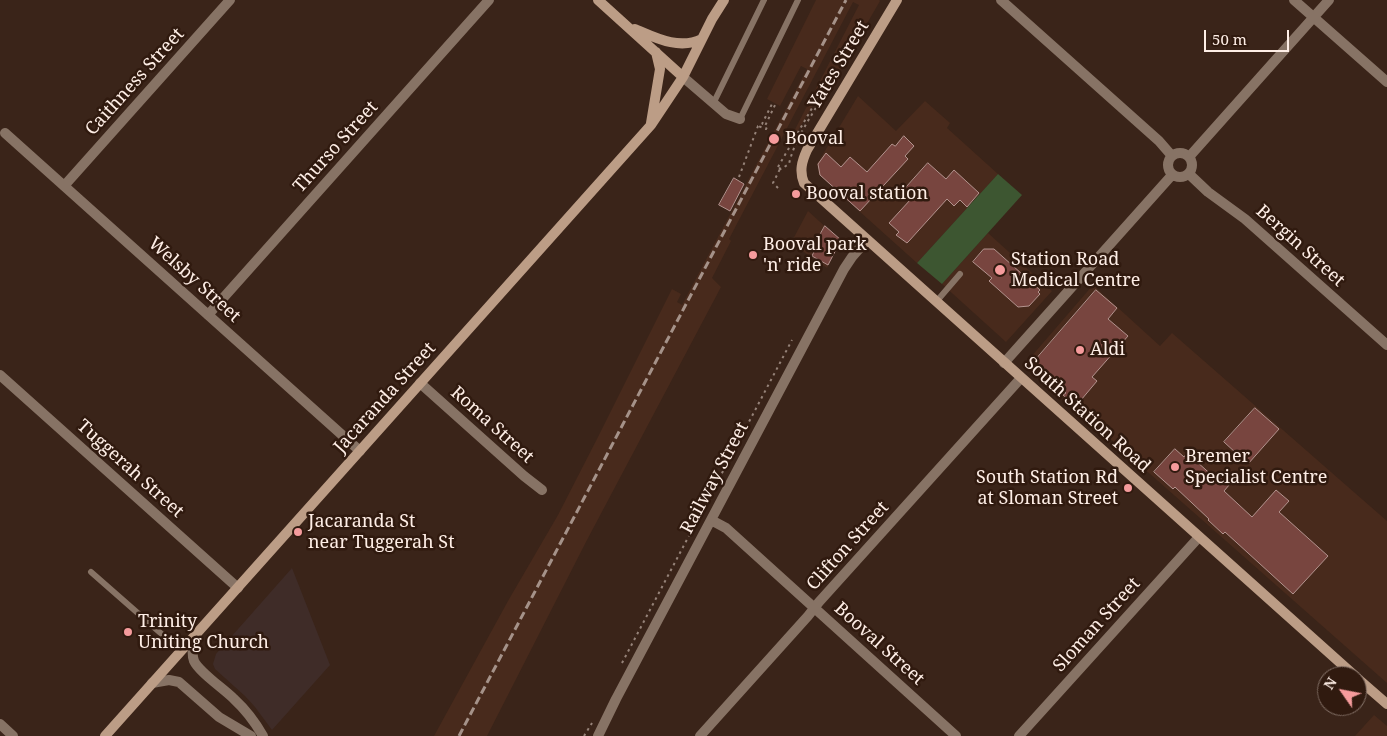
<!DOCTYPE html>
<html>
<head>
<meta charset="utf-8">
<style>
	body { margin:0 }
	#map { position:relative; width:1387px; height:736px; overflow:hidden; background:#3a2419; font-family:"Noto Serif",serif }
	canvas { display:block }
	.north { position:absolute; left:1317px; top:666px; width:50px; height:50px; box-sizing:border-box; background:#301a0f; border:1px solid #826f65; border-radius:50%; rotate:303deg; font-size:14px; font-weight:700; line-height:20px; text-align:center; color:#feeee6 }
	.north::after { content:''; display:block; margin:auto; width:18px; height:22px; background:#f59b9c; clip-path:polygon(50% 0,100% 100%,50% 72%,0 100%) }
	.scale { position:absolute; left:1204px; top:30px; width:85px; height:22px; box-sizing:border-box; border:2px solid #feeee6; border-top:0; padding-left:6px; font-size:15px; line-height:18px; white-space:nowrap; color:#feeee6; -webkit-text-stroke:4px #301a0f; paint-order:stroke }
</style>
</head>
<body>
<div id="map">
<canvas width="1387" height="736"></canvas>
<div class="north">N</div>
<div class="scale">50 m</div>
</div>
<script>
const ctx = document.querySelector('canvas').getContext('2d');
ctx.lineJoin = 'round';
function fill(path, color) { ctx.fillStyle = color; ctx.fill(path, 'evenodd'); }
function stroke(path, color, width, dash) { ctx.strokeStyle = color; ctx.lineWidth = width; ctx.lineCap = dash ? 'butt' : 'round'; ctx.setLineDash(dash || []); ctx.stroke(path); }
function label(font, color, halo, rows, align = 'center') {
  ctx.font = font + ' "Noto Serif",serif'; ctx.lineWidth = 5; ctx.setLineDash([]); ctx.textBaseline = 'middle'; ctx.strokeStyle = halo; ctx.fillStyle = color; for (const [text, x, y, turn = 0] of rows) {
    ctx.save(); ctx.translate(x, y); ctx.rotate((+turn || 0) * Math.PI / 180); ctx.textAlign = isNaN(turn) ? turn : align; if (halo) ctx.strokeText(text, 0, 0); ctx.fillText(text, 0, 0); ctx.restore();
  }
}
const built = new Path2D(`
	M816 0H879L880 1 836 77 831 75 793 139 789 143H788L859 5 853 2 729 239 731 241 712 278 721 287 587 540 487 736H434L508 601 558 515 599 435 672 289 681 294 677 302 682 305 807 69 801 66 780 106 767 99Z
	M858 96 896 131 925 101 950 123 947 128 998 174 917 263 819 175 817 164Z
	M808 211 841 241 827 268 791 243Z
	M988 233 1052 291 1006 342 942 284Z
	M1093 285 1160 346 1172 333 1387 521V683L1030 368V358Z
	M1374 715 1387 726V736H1355Z`);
const education = new Path2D(`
	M292 568 330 665 272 730 255 707 245 696 215 669 213 664 216 654Z`);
const green = new Path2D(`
	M998 174 1022 195 942 284 917 263Z`);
const building = new Path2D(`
	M904 136 914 146 905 156 908 159 860 211 820 175 818 164 826 153 841 167 850 157 867 172 892 144 895 146Z
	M928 163 946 179 954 170 979 193 967 207 960 200 954 206 947 199 909 241 907 243 896 235 899 232 889 223 911 199 903 191Z
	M734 178 744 184 730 211 719 205Z
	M825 226 841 240 828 265 812 256 816 247 814 246Z
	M984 249H994L1040 290 1038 292 1040 294 1029 306 1018 307 989 281 992 278 973 262Z
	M1096 290 1117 308 1108 319 1128 336 1092 377 1097 381 1076 406 1063 395 1066 393 1032 364Z
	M1255 408 1279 429 1248 464 1224 442Z
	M1175 449 1184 457 1187 453 1215 478 1218 473 1230 484 1224 491 1252 517 1276 490 1289 501 1279 512 1328 556 1293 594 1225 532 1223 534 1208 520 1209 519 1175 487 1173 489 1154 472Z`);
const path = new Path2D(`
	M778 167 830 77 832 79 823 96 825 97
	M779 168 781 169 789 164C794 141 809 120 821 99L818 97
	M739 177 758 126 762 124 772 104 775 105 765 126 767 127 766 129 758 126
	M778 188 773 183 780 169
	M622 663 792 340
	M584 736 592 723`);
const lane = new Path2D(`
	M713 104 764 0
	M740 119 798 0
	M936 302 960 274
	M91 572 181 651`);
const street = new Path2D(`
	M1001 0 1159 141 1172 156
	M1294 0 1387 82
	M683 77 726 114 740 119
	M5 133 360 451
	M1168 165a12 12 0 1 1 24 0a12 12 0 1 1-24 0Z
	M1189 157 1329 0
	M1189 174 1208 192 1245 219 1387 345
	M64 186 230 0
	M208 315 489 0
	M1004 363 1172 175
	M0 375 238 588
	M420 383 524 476 542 490
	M711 520 726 528 956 736
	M194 637C193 645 191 653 194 661 199 672 224 689 234 699 246 710 255 722 263 736
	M152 683 169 680 179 682 219 717 251 736
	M0 724 13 736
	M598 736 616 699 844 269 852 257 867 240
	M700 736 808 616 819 602 1021 378
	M1019 736 1199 537`);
const secondary = new Path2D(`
	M598 0 683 77
	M897 0 807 150C802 161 799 171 804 183L1355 676
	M635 29C656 38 679 50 702 39
	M651 123 660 69 656 52
	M1357 678 1387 704
	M105 736 651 125 683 77 712 19 724 0`);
const rail = new Path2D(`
	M459 736 846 0`);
const markers = [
	[774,139,6,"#f59b9c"],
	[796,194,5,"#f59b9c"],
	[753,255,5,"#f59b9c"],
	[1000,270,6,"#f59b9c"],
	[1080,350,5,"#f59b9c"],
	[1175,467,5,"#f59b9c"],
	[1128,488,5,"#f59b9c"],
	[298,532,5,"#f59b9c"],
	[128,632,5,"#f59b9c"]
];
const streetNames = [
	["Yates Street",839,65,-59],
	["Caithness Street",135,82,-48],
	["Thurso Street",336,147,-48],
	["Bergin Street",1300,246,42],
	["Welsby Street",194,280,42],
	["Jacaranda Street",385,398,-48],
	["South Station Road",1087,415,42],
	["Roma Street",492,425,42],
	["Tuggerah Street",130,469,42],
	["Railway Street",715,478,-62],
	["Clifton Street",848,546,-48],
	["Sloman Street",1097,625,-48],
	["Booval Street",879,644,42]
];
const poiNames = [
	["Booval",785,139],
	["Booval station",806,194],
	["Booval park",763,245],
	["'n' ride",763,266],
	["Station Road",1011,260],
	["Medical Centre",1011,281],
	["Aldi",1090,350],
	["Bremer",1185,457],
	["Specialist Centre",1185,478],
	["South Station Rd",1118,478,"right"],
	["at Sloman Street",1118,499,"right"],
	["Jacaranda St",308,522],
	["near Tuggerah St",308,543],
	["Trinity",138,622],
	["Uniting Church",138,643]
];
fill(built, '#482a1c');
fill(education, '#3f2c28');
fill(green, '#3d5631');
fill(building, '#78453f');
stroke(building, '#b3938e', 1);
stroke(path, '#968379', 2, [2.5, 4]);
stroke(lane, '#877365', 6);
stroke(street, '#877365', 10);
stroke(secondary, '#bc9d86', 10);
stroke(rail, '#a59289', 3, [8, 4]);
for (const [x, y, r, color] of markers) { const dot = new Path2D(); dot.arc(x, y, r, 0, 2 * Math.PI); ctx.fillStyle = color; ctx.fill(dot); stroke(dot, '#301a0f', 2); }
label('18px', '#feeee6', '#301a0f', streetNames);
label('18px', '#feeee6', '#301a0f', poiNames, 'left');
</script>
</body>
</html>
